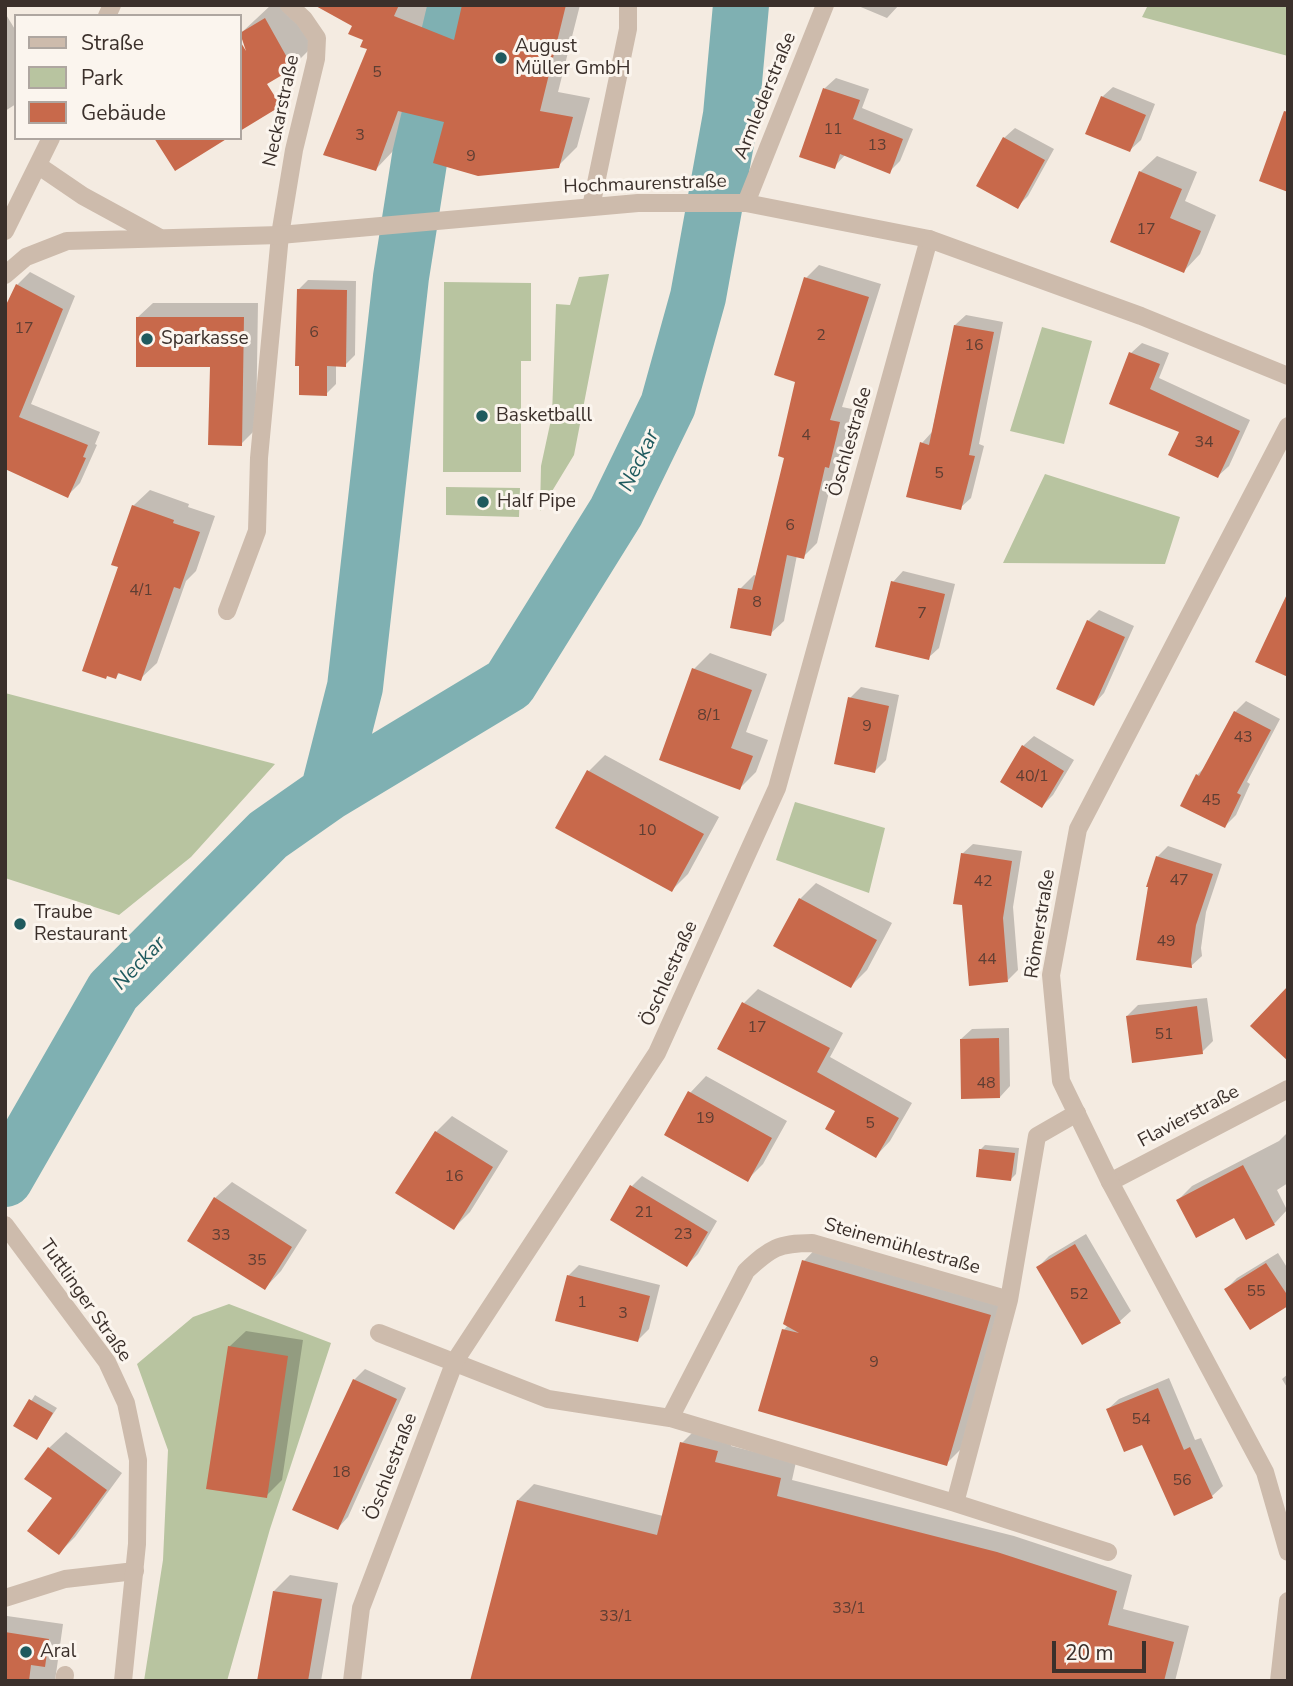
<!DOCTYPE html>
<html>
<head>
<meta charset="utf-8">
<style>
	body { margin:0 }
	#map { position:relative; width:1293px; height:1686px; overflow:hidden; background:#f4ebe1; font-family:"Nunito Sans",sans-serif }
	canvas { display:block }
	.frame { position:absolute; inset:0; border:7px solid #3b302b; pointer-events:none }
	.legend { position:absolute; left:14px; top:14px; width:228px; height:126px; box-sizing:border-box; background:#fbf5ee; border:2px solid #aea6a0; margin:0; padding:9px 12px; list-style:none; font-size:21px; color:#3b302b }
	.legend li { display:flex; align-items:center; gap:14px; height:35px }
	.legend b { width:35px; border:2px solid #aea6a0 }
	.scale { position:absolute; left:1052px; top:1641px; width:94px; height:32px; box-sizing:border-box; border:4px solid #3b302b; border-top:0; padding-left:9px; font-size:21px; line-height:24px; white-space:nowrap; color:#3b302b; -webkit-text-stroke:5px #fbf5ee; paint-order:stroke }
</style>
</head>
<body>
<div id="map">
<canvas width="1293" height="1686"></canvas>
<div class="frame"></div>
<ul class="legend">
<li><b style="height:9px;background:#cdbbac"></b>Straße</li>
<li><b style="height:19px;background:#b8c4a0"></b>Park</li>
<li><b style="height:19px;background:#c8694b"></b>Gebäude</li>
</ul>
<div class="scale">20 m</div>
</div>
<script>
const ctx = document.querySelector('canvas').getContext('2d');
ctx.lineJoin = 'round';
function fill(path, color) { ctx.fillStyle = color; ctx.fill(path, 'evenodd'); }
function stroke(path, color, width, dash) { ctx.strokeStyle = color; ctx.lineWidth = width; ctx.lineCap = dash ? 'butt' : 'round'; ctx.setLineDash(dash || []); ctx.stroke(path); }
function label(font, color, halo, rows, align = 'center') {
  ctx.font = font + ' "Nunito Sans",sans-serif'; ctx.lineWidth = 6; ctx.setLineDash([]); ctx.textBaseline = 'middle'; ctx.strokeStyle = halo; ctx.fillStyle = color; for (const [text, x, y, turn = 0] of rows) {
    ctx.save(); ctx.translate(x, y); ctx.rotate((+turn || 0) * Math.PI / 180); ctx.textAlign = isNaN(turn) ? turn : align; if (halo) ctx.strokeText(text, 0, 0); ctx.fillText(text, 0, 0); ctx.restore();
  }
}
const green = new Path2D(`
	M1148 5H1288V56L1142 17Z
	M609 274 574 455 540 511 541 466 552 415 556 304 570 305 579 277Z
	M444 282 531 283V361H521V472H443Z
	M1042 327 1092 341 1064 444 1010 431Z
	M1045 474 1180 517 1165 564 1003 563Z
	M446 487 520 488 519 517 446 515Z
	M5 693 275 764 191 857 119 915 5 878Z
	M795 802 885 828 869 893 776 860Z
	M229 1304 331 1343 270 1529 227 1681H144L163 1560 168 1450 137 1364 193 1317Z`);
const shadow = new Path2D(`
	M271 5H299L319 40 292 67 264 84 240 129V46L252 65 254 64 240 34Z
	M317 5H431L461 17 464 5H580L558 92 590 98 577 147 558 166 446 121 408 112 394 150 376 169 369 48 365 39 354 25Z
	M856 5H899L887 18Z
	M5 13 16 31V104L5 111Z
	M836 78 869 89 862 108 913 129 900 161 889 172 846 154 834 167 801 156 825 88Z
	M1113 87 1155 104 1141 140 1130 150 1102 97Z
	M1015 128 1054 149 1028 196 1017 207 1004 138Z
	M1157 156 1197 172 1185 201 1216 215 1200 254 1184 271 1140 172Z
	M819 265 881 284 842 407 852 409 843 453 837 458 817 543 803 557 797 555 784 621 770 634 740 589 754 575 757 576 786 456 797 381 806 278Z
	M30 272 75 296 31 404 100 432 95 444 97 445 80 483 67 496 5 468 17 285Z
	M308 280 356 281 355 355 345 365H336V384L326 394 298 290Z
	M153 303H258L256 429 241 444 212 365 138 317Z
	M966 315 1003 322 979 444 984 446 971 498 960 508 922 443 932 432 955 325Z
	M1142 343 1169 353 1159 378 1250 420 1229 466 1218 476 1181 431 1111 403 1131 353Z
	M150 490 189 504 188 507 215 516 196 571 186 581 157 663 140 679 120 672 116 677 121 566 133 506Z
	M903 571 955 584 939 648 928 658 893 582Z
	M1099 610 1134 626 1104 693 1094 704 1088 621Z
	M710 653 767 674 746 732 768 740 756 772 740 788 694 669Z
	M861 687 899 695 886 760 875 771 850 698Z
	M1246 701 1280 719 1247 782 1250 784 1236 815 1225 826 1197 775 1207 765 1235 712Z
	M1034 736 1074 760 1053 795 1042 806 1023 746Z
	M605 755 719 817 688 874 672 890 589 771Z
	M973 844 1022 851 1013 907 1018 970 1008 980 962 854Z
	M1168 846 1222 864 1206 912 1201 948 1202 956 1191 966 1157 857Z
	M816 883 892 923 867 970 851 986 800 899Z
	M758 989 843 1033 830 1057 912 1103 890 1141 876 1156 744 1003Z
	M1207 998 1213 1041 1202 1052 1127 1016 1138 1005Z
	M1009 1028 1010 1086 1000 1097 961 1039 972 1029Z
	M706 1076 787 1121 763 1164 747 1180 690 1093Z
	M452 1116 508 1151 470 1212 454 1228 397 1193 436 1132Z
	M1288 1132V1183L1277 1190 1287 1210 1274 1224 1178 1200 1192 1186 1279 1141Z
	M985 1145 1019 1148 1016 1174 1011 1179 980 1150Z
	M642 1176 717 1221 698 1254 687 1265 632 1186Z
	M232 1182 307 1230 281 1271 265 1288 215 1198Z
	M1086 1234 1131 1311 1120 1321 1083 1343 1038 1267 1049 1256Z
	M825 1239 1011 1294 968 1442 946 1464 784 1330 788 1325 804 1261Z
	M1278 1253 1288 1269V1304L1226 1289 1237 1278Z
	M579 1265 660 1285 649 1329 638 1340 568 1276Z
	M246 1331 303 1340 282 1480 266 1496 229 1347Z
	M365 1369 406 1388 348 1517 338 1528 354 1380Z
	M1288 1374V1389L1282 1379Z
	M1169 1378 1195 1440 1201 1438 1223 1486 1212 1496 1142 1443 1108 1409 1119 1399Z
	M35 1395 57 1408 37 1438 15 1426Z
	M698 1427 733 1435 731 1446 796 1462 792 1480 1014 1536 1132 1575 1123 1609 1189 1626 1175 1681H472L518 1500 534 1484 663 1516 682 1443Z
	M66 1432 122 1473 75 1537 59 1553 54 1498 27 1478 49 1448Z
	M290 1575 338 1583 321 1681H259L274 1591Z
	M7 1616 63 1624 55 1681H5Z`);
const river = new Path2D(`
	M328 793 355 687 401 277 420 156 456 5
	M5 1179 113 991 268 835 328 793 509 684 616 512 668 405 698 297 731 115 741 5`);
const building = new Path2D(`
	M314 5H399L394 16 454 40 462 5H566L540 111 573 117 559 168 478 176 433 163 444 122 398 111 376 171 323 155 367 49 360 47 363 40 348 34 352 26Z
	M265 18 289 61V71L267 84 281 106 240 131V41L246 51 240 33Z
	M823 88 860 100 853 119 903 139 890 174 840 154 835 169 799 157Z
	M1101 96 1146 115 1130 152 1085 134Z
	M1284 111 1288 112V192L1259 181Z
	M1003 137 1045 160 1018 209 976 186Z
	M154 138H228L175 171Z
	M1139 171 1182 189 1170 218 1201 231 1184 273 1110 242Z
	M804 277 869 297 830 420 840 422 829 468 825 467 804 559 787 555 771 636 730 628 738 588 752 590 784 458 778 456 795 382 774 375Z
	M16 284 63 309 19 417 88 445 83 457 86 458 68 498 5 469V307Z
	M297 289 347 290 346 367 327 366V396L299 395V366H295Z
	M136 317H244L242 446 208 445 210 367H136Z
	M954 325 994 332 969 455 975 456 961 510 906 497 920 442 929 445Z
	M1129 352 1160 364 1150 389 1240 431 1218 478 1168 455 1179 432 1109 404Z
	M132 505 174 520 173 523 200 532 180 589 174 587 141 681 118 673 116 679 107 676 106 679 82 671 118 567 111 565Z
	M891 581 945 594 929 660 875 647Z
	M1288 592V677L1255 662Z
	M1087 620 1125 637 1094 706 1056 689Z
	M692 668 752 690 731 748 753 756 740 790 659 760Z
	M848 697 889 706 875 773 834 764Z
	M1234 711 1271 730 1237 793 1241 795 1225 828 1180 806 1196 774 1199 776Z
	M1022 745 1064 771 1042 808 1000 782Z
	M587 770 704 834 672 892 555 828Z
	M961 853 1012 861 1003 918 1008 982 969 986 962 905 953 904Z
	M1156 856 1213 874 1196 925 1191 960 1192 968 1136 960 1148 887H1146Z
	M799 898 877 940 851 988 773 946Z
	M1288 986V1061L1250 1026Z
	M742 1002 830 1048 817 1072 899 1118 876 1158 825 1129 835 1111 717 1049Z
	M1197 1006 1203 1054 1132 1063 1126 1016Z
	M999 1038 1000 1098 961 1099 960 1039Z
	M688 1091 772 1138 748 1182 664 1135Z
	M435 1131 493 1167 454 1230 395 1193Z
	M979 1149 1015 1153 1011 1181 976 1177Z
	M1243 1165 1275 1225 1246 1240 1234 1218 1196 1238 1176 1200Z
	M630 1185 708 1232 687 1267 610 1220Z
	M214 1197 292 1247 265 1290 187 1241Z
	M1075 1244 1121 1323 1082 1345 1036 1267Z
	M802 1260 991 1315 947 1466 758 1411 782 1329 799 1333 783 1324Z
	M1266 1263 1288 1296V1306L1250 1330 1224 1289Z
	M567 1275 650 1296 638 1342 555 1321Z
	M228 1346 288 1356 267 1498 206 1489Z
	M353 1379 397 1399 338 1530 292 1510Z
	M1158 1388 1184 1450 1190 1447 1213 1498 1174 1516 1142 1445 1124 1452 1106 1409Z
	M29 1399 53 1413 37 1440 13 1426Z
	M680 1442 718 1451 715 1462 781 1478 777 1496 997 1552 1117 1591 1108 1625 1174 1642 1164 1681H470L517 1500 657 1535Z
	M48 1447 107 1490 59 1555 27 1531 52 1498 24 1479Z
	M273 1591 322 1599 308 1681H257Z
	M5 1632 49 1639 45 1667 31 1665 29 1681H5Z`);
const service = new Path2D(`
	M591 207 628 29V5
	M227 611 257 531 259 458 280 235
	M379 1333 548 1399 670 1418 955 1503 1009 1300 1037 1136 1077 1113
	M670 1418 746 1271C771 1248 778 1243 812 1243L1009 1300
	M955 1503 1108 1552
	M5 1598 65 1579 135 1571
	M64 1681 65 1675`);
const minor = new Path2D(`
	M746 203 825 5
	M280 235 294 150 316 59 317 38 304 19 289 5
	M1110 1182 1288 1089
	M352 1681 361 1608 455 1361 657 1053 777 788 929 239`);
const tertiary = new Path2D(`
	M107 16 112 5
	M39 166 83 196 160 238
	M5 231 51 138
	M5 275 26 257 67 241 280 235 638 203H746L929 239 1141 316 1288 376
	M1288 426 1078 829 1051 975 1061 1081 1110 1182 1265 1472 1288 1552
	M5 1225 107 1362 126 1403 138 1460 137 1544 123 1681
	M1279 1681 1288 1601`);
const markers = [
	[501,58,7,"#1f5a5e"],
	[147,339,7,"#1f5a5e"],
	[482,416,7,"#1f5a5e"],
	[483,502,7,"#1f5a5e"],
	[20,924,7,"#1f5a5e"],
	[26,1652,7,"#1f5a5e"]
];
const numberNames = [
	["5",377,73],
	["11",833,130],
	["3",360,136],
	["13",877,146],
	["9",471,157],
	["17",1146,230],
	["17",24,329],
	["6",314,333],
	["2",821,336],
	["16",974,346],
	["4",806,436],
	["34",1204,443],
	["5",939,474],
	["6",790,526],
	["4/1",141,591],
	["8",757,603],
	["7",922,614],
	["8/1",709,716],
	["9",867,727],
	["43",1243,738],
	["40/1",1032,777],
	["45",1211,801],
	["10",647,831],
	["47",1179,881],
	["42",983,882],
	["49",1166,942],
	["44",987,960],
	["17",757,1028],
	["51",1164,1035],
	["48",986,1084],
	["19",705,1119],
	["5",870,1124],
	["16",454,1177],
	["21",644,1213],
	["23",683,1235],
	["33",221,1236],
	["35",257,1261],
	["55",1256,1292],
	["52",1079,1295],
	["1",582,1303],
	["3",623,1314],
	["9",874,1363],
	["54",1141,1420],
	["18",341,1473],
	["56",1182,1481],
	["33/1",849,1609],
	["33/1",616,1617]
];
const poiNames = [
	["August",515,47],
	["Müller GmbH",515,69],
	["Sparkasse",161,339],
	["Basketballl",496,416],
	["Half Pipe",497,502],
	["Traube",34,913],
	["Restaurant",34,935],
	["Aral",40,1652]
];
const streetNames = [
	["Armlederstraße",766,96,-68],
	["Neckarstraße",282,111,-78],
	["Hochmaurenstraße",645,185,-2],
	["Öschlestraße",851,442,-74],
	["Römerstraße",1041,924,-81],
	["Öschlestraße",670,974,-66],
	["Flavierstraße",1189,1117,-28],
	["Steinemühlestraße",902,1247,16],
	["Tuttlinger Straße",85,1301,55],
	["Öschlestraße",392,1467,-69]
];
const waterNames = [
	["Neckar",640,461,-64],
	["Neckar",140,964,-46]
];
fill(green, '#b8c4a0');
fill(shadow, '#0003');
stroke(river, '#7fb0b2', 56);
fill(building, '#c8694b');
stroke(service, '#cdbbac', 18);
stroke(minor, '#cdbbac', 18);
stroke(tertiary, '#cdbbac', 18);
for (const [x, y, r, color] of markers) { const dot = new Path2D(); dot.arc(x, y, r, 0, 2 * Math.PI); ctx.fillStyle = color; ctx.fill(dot); stroke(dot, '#fbf5ee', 2.5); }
label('16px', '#5e3e33', null, numberNames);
label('19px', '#3b302b', '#fbf5ee', poiNames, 'left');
label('19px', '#3b302b', '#fbf5ee', streetNames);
label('italic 21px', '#1f5a5e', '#fbf5ee', waterNames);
</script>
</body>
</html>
